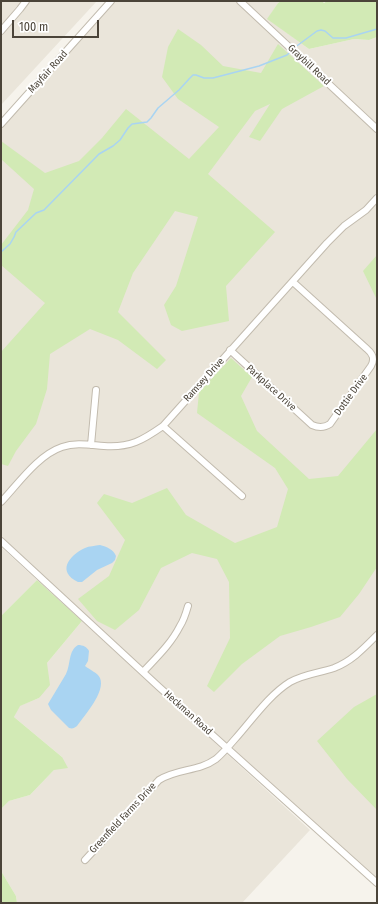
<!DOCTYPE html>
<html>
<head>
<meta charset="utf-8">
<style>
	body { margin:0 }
	#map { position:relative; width:378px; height:904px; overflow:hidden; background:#f6f3ec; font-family:"Fira Sans Condensed",sans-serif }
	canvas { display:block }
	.frame { position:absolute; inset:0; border:2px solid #4b4439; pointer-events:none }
	.scale { position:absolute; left:12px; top:20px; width:87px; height:18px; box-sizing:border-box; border:2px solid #4b4439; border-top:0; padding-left:5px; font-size:12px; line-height:14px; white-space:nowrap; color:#4b4439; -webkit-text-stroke:3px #fff; paint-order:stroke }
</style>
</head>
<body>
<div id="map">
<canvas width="378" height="904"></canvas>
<div class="frame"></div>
<div class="scale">100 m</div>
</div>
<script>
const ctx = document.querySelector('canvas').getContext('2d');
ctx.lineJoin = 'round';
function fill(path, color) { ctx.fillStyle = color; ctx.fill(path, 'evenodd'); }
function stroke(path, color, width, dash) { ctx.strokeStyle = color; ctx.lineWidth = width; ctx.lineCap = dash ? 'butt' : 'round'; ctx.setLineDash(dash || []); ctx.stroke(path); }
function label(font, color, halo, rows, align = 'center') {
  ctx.font = font + ' "Fira Sans Condensed",sans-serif'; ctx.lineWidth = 4; ctx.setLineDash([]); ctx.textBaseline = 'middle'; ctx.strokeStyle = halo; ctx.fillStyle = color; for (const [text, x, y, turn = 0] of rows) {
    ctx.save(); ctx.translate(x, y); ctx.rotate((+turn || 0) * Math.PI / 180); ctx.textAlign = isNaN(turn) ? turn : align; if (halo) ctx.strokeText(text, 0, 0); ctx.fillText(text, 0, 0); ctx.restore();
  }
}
const residential = new Path2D(`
	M1 1H97L1 105Z
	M111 1H281L278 3 268 19 309 49 354 39 369 40 377 37V883L1 541V124Z
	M1 547 37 580 1 616Z
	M82 621 310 830 242 903H17L16 896 1 871V809L9 801 30 795 54 770 62 757 14 717 19 706 39 698 47 663Z`);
const green = new Path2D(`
	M281 1H322L324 3 327 1H377V37L369 40 354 39 309 49 267 19 278 3Z
	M178 29 201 45 223 66 261 73 278 44 324 86 282 109 260 141 249 137 270 104 255 111 208 174 275 232 226 286 229 321 182 331 171 325 164 305 176 286 198 217 175 211 133 273 118 312 166 360 157 369 118 340 90 329 50 354 47 389 36 424 16 451 8 466 1 464V352L45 303 1 265V245L28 210 34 189 1 159V141L45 173 79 161 102 138 126 109 189 159 219 127 178 99 162 77 168 47Z
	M377 255V300L363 271Z
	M231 358 252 377 241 396 257 431 309 479 338 476 377 429V567L359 594 340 617 311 627 280 636 242 664 214 692 207 686 230 638 229 582 217 559 192 553 161 568 139 610 115 630 97 621 78 599 109 576 125 540 97 503 104 494 132 503 167 488 186 515 235 543 277 527 288 489 275 468 197 413 199 392Z
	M37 580 82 621 47 663 50 685 39 698 20 706 14 717 62 757 68 768 54 770 30 795 9 801 1 809V616Z
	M377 694V810L347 779 317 741 354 707Z
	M1 871 16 896 17 903H1Z`);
const water = new Path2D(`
	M100 545C107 547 113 549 116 556L115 560 112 563 97 570 82 582H78C57 572 68 556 85 548 89 546 95 546 100 545Z
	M78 645C83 645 87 647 89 651L88 661 85 666C90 670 98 673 100 678 106 692 84 716 77 726 74 728 73 729 69 728L51 710 48 704 66 674C71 664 68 651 78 645Z`);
const stream = new Path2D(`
	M294 48 317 31 321 30 325 31 333 38H346L377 29
	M1 252 10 244 14 237 16 232 36 213 44 210 99 154 113 146 120 140 128 128 132 124 147 122 151 118 158 108 179 90 189 79 193 75H196L204 78H213L259 66 287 55 291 51`);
const minor = new Path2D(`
	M240 1 377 129
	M1 31 20 9 26 1
	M1 124 111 1
	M230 350 312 425C319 428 324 428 330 424L371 366C375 359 373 354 367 349L293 282
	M163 426 242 496
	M91 445 96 390
	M1 502C18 484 38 455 62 447 76 442 90 445 104 446 130 448 143 440 163 426L327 243 344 226 366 210 377 198
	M1 541 159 687 377 883
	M143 672C156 658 171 644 180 626 184 620 186 613 188 606
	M85 860 159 780C178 768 198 772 216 759 223 753 229 746 235 739 252 720 269 695 290 682 304 674 319 673 334 668 352 661 364 648 377 635`);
const streetNames = [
	["Graybill Road",309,65,43],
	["Mayfair Road",48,72,-48],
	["Ramsey Drive",204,380,-48],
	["Parkplace Drive",271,388,42],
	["Dottie Drive",351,395,-54],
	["Heckman Road",188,713,42],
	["Greenfield Farms Drive",123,818,-47]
];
fill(residential, '#eae5da');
fill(green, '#d2eab5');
fill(water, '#a9d4f2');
stroke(stream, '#a9d4f2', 1.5);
stroke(minor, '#c2bbae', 8);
stroke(minor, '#fff', 6);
label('10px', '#4b4439', '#fff', streetNames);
</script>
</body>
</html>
